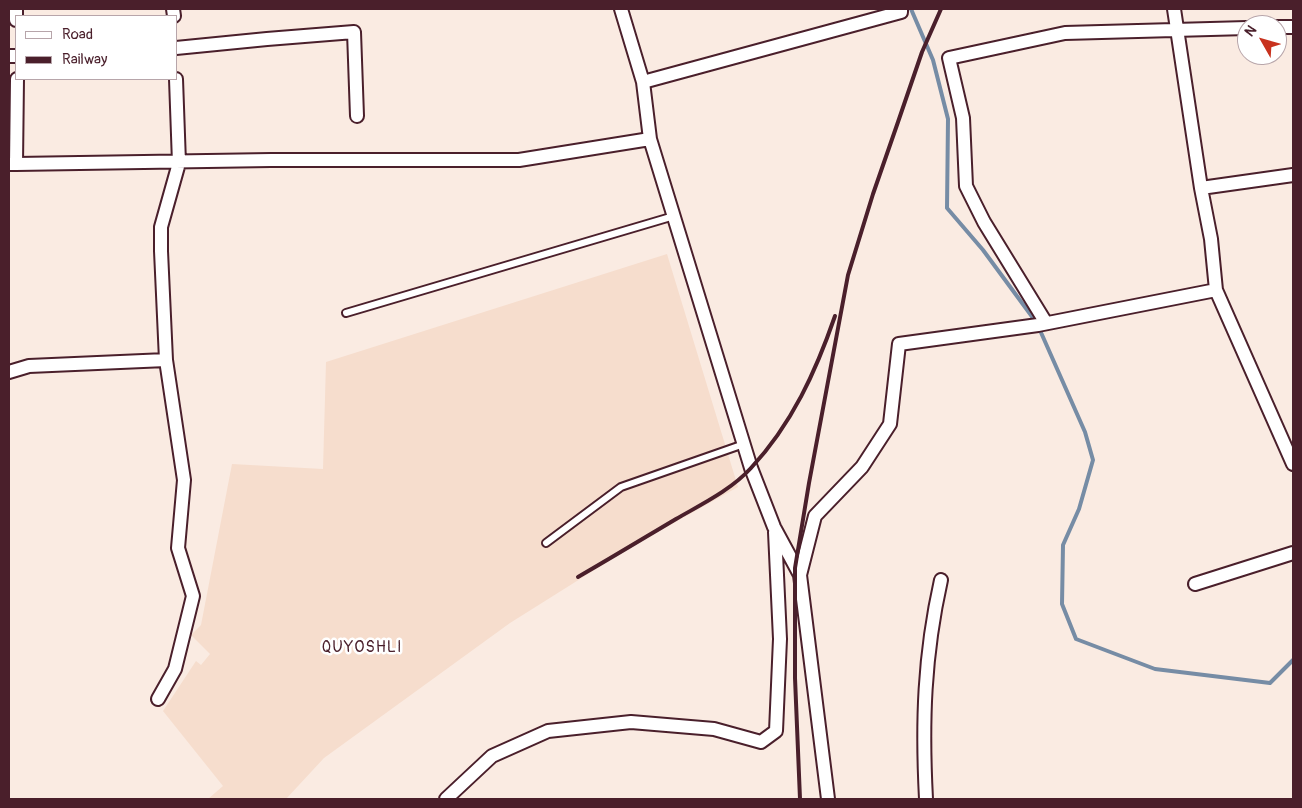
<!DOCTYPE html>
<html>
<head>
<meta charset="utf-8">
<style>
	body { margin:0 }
	#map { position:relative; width:1302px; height:808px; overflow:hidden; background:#faebe2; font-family:Pangolin,sans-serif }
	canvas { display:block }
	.frame { position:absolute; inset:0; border:10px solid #4a1f2b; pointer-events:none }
	.legend { position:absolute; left:15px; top:15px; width:162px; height:65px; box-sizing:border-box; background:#fff; border:1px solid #b7a5aa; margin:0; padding:6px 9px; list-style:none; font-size:15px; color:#4a1f2b }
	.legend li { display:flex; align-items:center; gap:10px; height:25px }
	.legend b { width:25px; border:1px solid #b7a5aa }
	.north { position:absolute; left:1237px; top:15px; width:50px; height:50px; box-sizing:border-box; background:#fff; border:1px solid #b7a5aa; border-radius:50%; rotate:308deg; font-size:14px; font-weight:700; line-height:20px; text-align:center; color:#4a1f2b }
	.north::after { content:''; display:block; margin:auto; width:18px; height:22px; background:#c8321e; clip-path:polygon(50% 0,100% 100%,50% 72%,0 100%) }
</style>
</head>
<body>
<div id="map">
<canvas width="1302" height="808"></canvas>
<div class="frame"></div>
<ul class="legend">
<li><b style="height:6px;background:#fff"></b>Road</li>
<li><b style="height:6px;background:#4a1f2b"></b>Railway</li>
</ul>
<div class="north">N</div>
</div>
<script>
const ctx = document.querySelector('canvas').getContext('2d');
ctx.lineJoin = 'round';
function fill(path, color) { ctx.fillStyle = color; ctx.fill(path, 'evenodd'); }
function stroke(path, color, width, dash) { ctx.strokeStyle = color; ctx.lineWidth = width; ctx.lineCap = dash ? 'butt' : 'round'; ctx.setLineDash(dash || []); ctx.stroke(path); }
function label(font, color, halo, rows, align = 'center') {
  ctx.font = font + ' Pangolin,sans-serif'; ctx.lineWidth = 5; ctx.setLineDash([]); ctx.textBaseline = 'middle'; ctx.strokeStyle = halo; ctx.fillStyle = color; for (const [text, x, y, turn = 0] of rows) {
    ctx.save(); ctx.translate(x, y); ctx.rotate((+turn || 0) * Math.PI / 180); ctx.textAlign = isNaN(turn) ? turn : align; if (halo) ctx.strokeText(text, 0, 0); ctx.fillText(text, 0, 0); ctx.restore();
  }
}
const built = new Path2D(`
	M667 254 738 487 631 547 510 623 324 758 286 799H208L223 786 163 711 196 661 201 665 210 654 191 635 201 625 232 464 323 469 326 362Z`);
const stream = new Path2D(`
	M911 9 933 60 948 119 947 208 983 250 1036 322
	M1039 328 1085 432 1093 460 1079 509 1063 545 1062 604 1076 639 1155 669 1270 683 1293 660`);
const lane = new Path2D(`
	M346 313 674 216
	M546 543 621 487 744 444`);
const street = new Path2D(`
	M16 9V20
	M173 9 174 16
	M621 9 643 82 650 139 751 468 774 527 800 575
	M1174 9 1201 188 1211 239 1216 290 1293 464
	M1277 27H1293
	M176 48 267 39 354 32 357 116
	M9 56H16
	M643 82 901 12V9
	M9 164H16L17 79
	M16 164 271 160H519L650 139
	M1201 188 1293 175
	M1046 323 984 222 966 186 963 118 949 58 1065 33 1247 28
	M9 372 29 366 166 360
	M1195 584 1293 553
	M158 699 175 669 193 596 178 548 184 480 166 360 161 251V227L179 163 176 79
	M446 799 492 756 548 731 631 722 714 729 761 742 776 731 780 639 775 532
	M828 799 800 575 815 516 862 467 890 424 899 344 1038 325 1216 290
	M926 799C922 722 924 656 941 580`);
const rail = new Path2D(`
	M578 577C611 558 644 538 676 519 702 504 731 490 751 468 792 424 816 371 835 316
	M800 799 795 678V568L809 483 848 275 873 194 898 122 922 52 941 9`);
const quarterNames = [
	["QUYOSHLI",362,648]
];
fill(built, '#f6ddcd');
stroke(stream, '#768ca5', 4);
stroke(lane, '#4a1f2b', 10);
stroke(street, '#4a1f2b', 16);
stroke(lane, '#fff', 6);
stroke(street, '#fff', 12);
stroke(rail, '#4a1f2b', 4);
ctx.letterSpacing = '1px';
label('16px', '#4a1f2b', '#fff', quarterNames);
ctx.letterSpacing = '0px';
</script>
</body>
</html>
